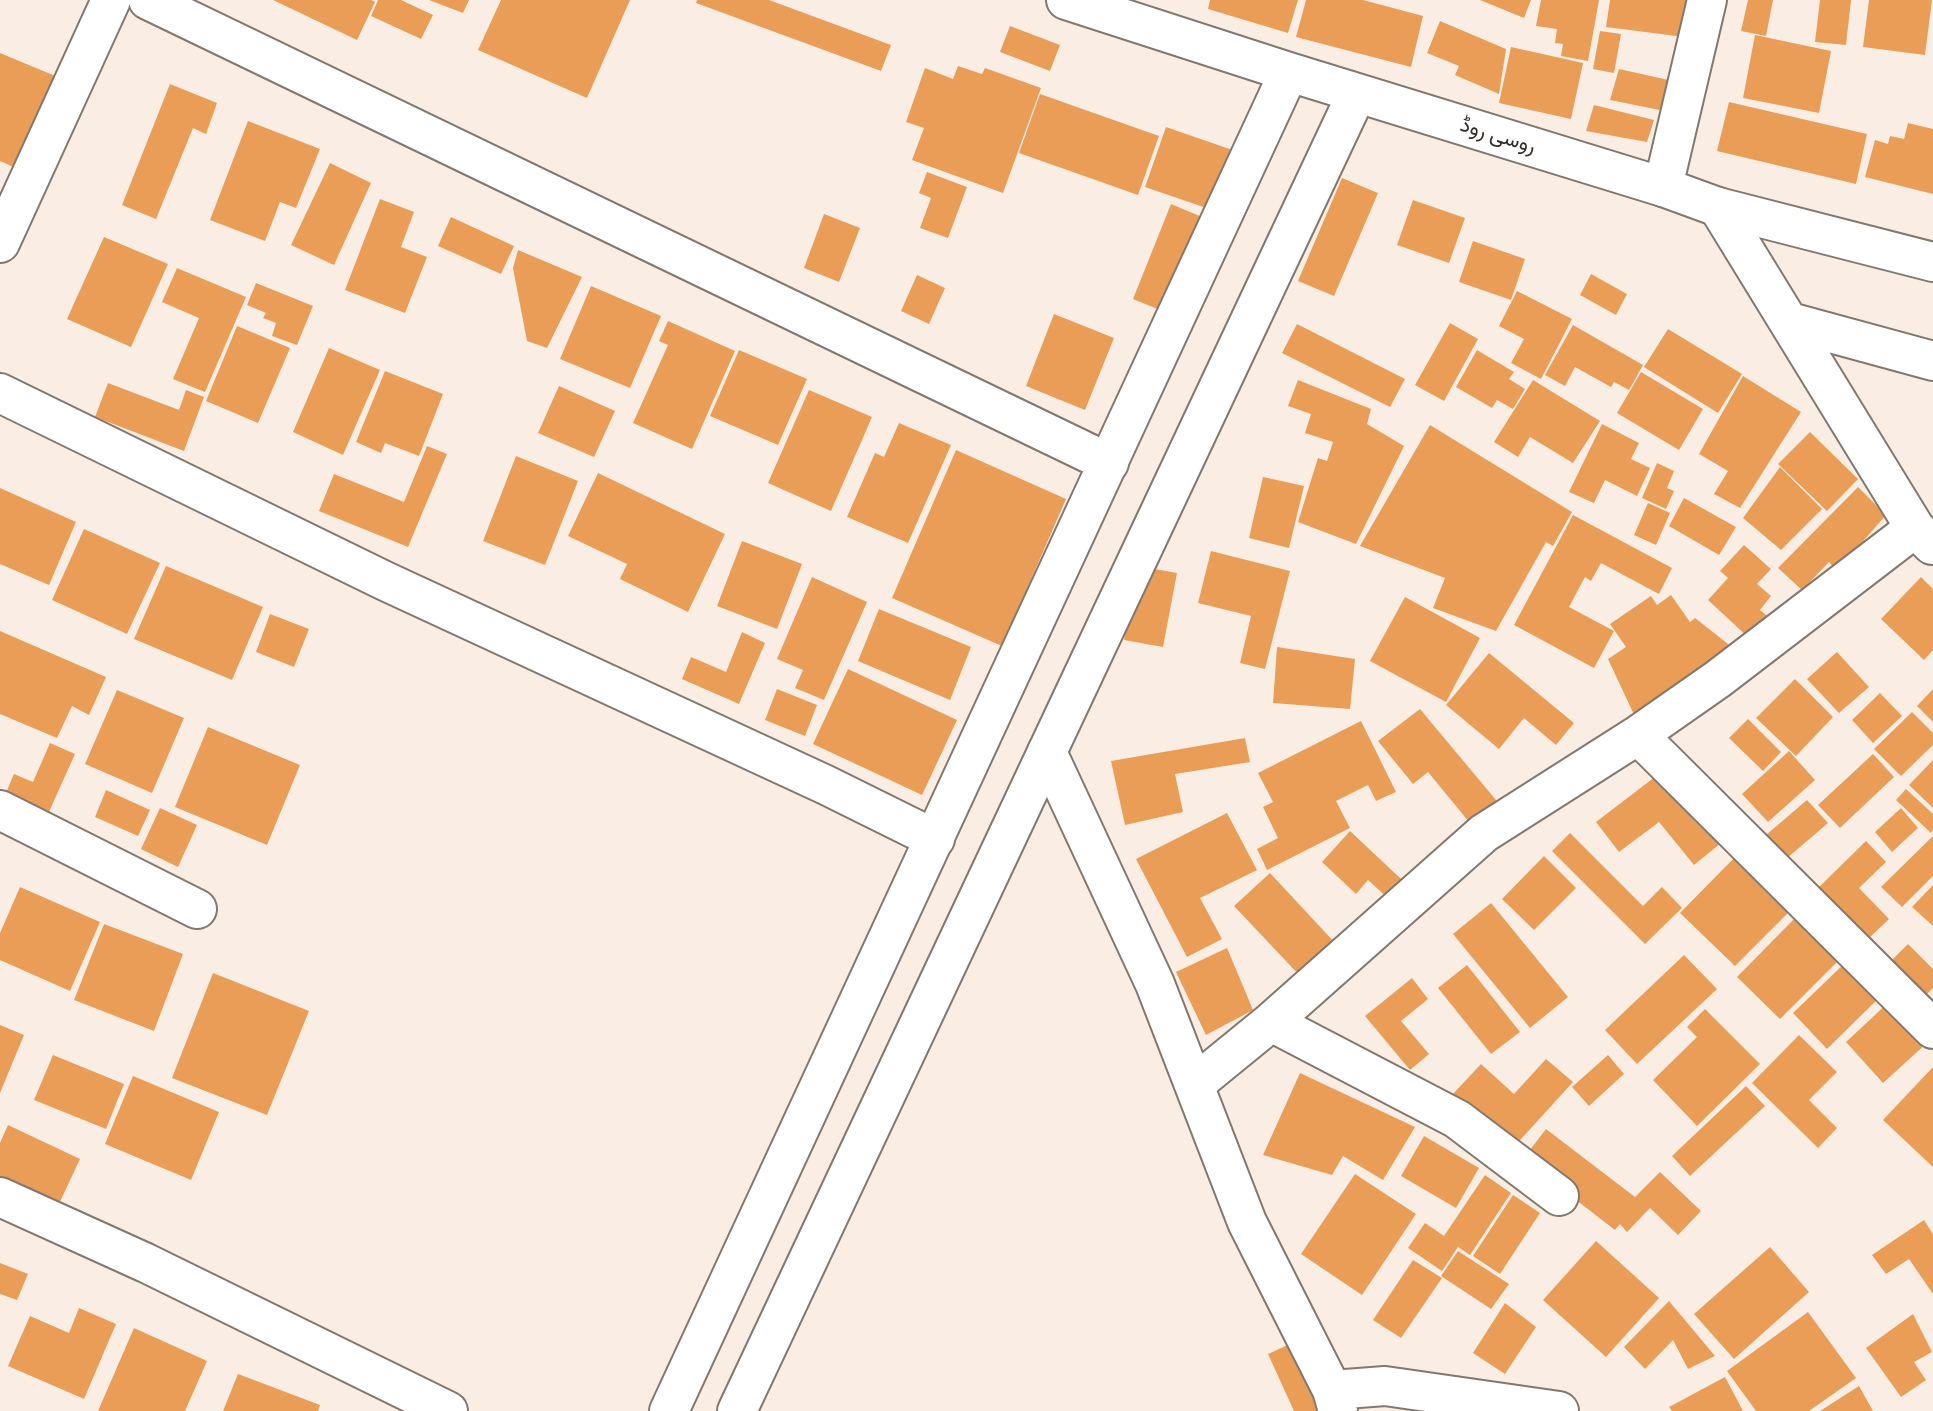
<!DOCTYPE html>
<html>
<head>
<meta charset="utf-8">
<style>
	body { margin:0 }
	canvas { display:block; background:#faeee4 }
</style>
</head>
<body>
<canvas width="1933" height="1411"></canvas>
<script>
const ctx = document.querySelector('canvas').getContext('2d');
ctx.lineJoin = 'round';
function fill(path, color) { ctx.fillStyle = color; ctx.fill(path, 'evenodd'); }
function stroke(path, color, width, dash) { ctx.strokeStyle = color; ctx.lineWidth = width; ctx.lineCap = dash ? 'butt' : 'round'; ctx.setLineDash(dash || []); ctx.stroke(path); }
function label(font, color, halo, rows, align = 'center') {
  ctx.font = font + ' "PT Serif",Vazirmatn,serif'; ctx.lineWidth = 6; ctx.setLineDash([]); ctx.textBaseline = 'middle'; ctx.strokeStyle = halo; ctx.fillStyle = color; for (const [text, x, y, turn = 0] of rows) {
    ctx.save(); ctx.translate(x, y); ctx.rotate((+turn || 0) * Math.PI / 180); ctx.textAlign = isNaN(turn) ? turn : align; if (halo) ctx.strokeText(text, 0, 0); ctx.fillText(text, 0, 0); ctx.restore();
  }
}
const building = new Path2D(`
	M273 0H371L375 2 357 40Z
	M378 0H401L433 15 421 39 371 16Z
	M429 0H469L463 13Z
	M501 0H630L587 98 478 50Z
	M697 0H769L891 45 881 71 696 3Z
	M1210 0H1298L1288 33 1208 9Z
	M1306 0H1363L1423 16 1411 67 1296 37Z
	M1480 0H1531L1524 18Z
	M1541 0H1599L1588 61 1561 56 1563 44 1555 43 1557 29 1536 26Z
	M1610 0H1699L1692 38 1606 27Z
	M1748 0H1773L1766 36 1741 31Z
	M1820 0H1851L1846 45 1815 42Z
	M1869 0H1932L1925 55 1863 47Z
	M1440 21 1506 49 1499 94 1455 75 1459 66 1427 53Z
	M1010 26 1060 45 1050 71 1000 52Z
	M1600 31 1621 34 1614 73 1593 69Z
	M1755 35 1831 51 1819 113 1743 98Z
	M1511 47 1583 63 1571 119 1499 103Z
	M0 53 65 80 25 172 0 161Z
	M958 66 982 74 985 68 1041 88 1003 193 912 160 924 128 906 122 925 68 953 79Z
	M1619 69 1673 81 1660 110 1610 100Z
	M170 84 217 103 206 134 193 128 156 219 122 205Z
	M1040 94 1159 136 1138 195 1019 153Z
	M1729 102 1867 134 1856 184 1717 151Z
	M1594 105 1654 120 1647 142 1586 131Z
	M248 121 320 149 296 208 280 202 265 241 210 220Z
	M1908 123 1933 129V194L1865 177 1875 140 1888 144 1890 136 1904 139Z
	M1166 127 1241 153 1221 213 1145 187Z
	M330 163 371 183 334 265 291 245Z
	M927 172 967 187 948 238 920 228 931 198 919 193Z
	M1342 178 1378 193 1334 296 1298 281Z
	M380 199 414 212 401 247 427 257 405 313 345 290Z
	M1413 200 1465 218 1449 263 1397 245Z
	M1171 204 1207 219 1170 314 1133 299Z
	M824 214 860 228 839 282 804 268Z
	M451 217 514 246 501 274 438 246Z
	M104 237 168 264 131 347 67 319Z
	M1473 241 1525 259 1511 300 1459 282Z
	M518 250 582 277 547 348 527 341 513 268Z
	M177 268 246 297 205 392 173 379 199 318 162 302Z
	M1591 274 1627 294 1616 315 1580 295Z
	M917 275 945 288 929 324 901 311Z
	M256 283 313 306 297 345 272 336 276 323 263 318 266 313 247 305Z
	M591 286 661 316 630 388 560 359Z
	M1517 291 1572 319 1541 379 1511 363 1524 339 1499 326Z
	M1054 314 1114 338 1085 410 1026 386Z
	M668 321 735 351 692 449 633 423 668 345 659 341Z
	M1450 323 1478 339 1444 401 1415 385Z
	M1297 324 1405 379 1390 407 1282 353Z
	M1573 325 1643 365 1629 390 1614 382 1611 387 1575 367 1565 386 1545 375Z
	M237 326 290 348 258 423 206 401Z
	M1668 329 1742 374 1718 413 1644 367Z
	M329 348 380 370 343 455 293 432Z
	M739 350 807 379 778 445 710 416Z
	M1477 350 1514 372 1509 379 1525 389 1513 409 1497 400 1492 408 1456 387Z
	M385 371 443 394 419 456 385 443 381 453 356 442Z
	M1641 372 1703 409 1679 450 1617 413Z
	M1743 376 1801 412 1740 508 1714 494 1728 471 1699 454Z
	M1298 380 1371 409 1367 424 1404 446 1356 544 1298 522 1318 458 1327 461 1333 442 1305 433 1311 414 1288 406Z
	M1533 380 1600 421 1573 463 1530 437 1518 457 1494 442Z
	M108 383 179 410 186 390 204 397 184 451 95 417Z
	M559 386 615 411 594 457 538 433Z
	M809 390 872 417 831 511 768 483Z
	M899 423 951 445 908 543 847 517 875 453 884 457Z
	M1602 424 1639 443 1631 459 1650 468 1637 496 1605 480 1594 503 1569 492Z
	M1430 425 1572 512 1553 546 1546 542 1496 631 1433 608 1445 578 1360 546Z
	M1810 432 1858 479 1827 511 1778 464Z
	M427 446 447 454 408 547 319 511 334 474 404 502Z
	M956 450 1066 499 1002 646 892 598Z
	M516 456 578 481 545 565 483 541Z
	M1657 463 1674 471 1667 488 1674 491 1666 509 1642 498Z
	M1780 467 1822 509 1781 550 1743 518Z
	M598 473 725 534 688 612 620 579 627 564 568 536Z
	M1263 477 1304 486 1289 548 1249 538Z
	M1858 487 1886 515 1837 571 1829 562 1802 590 1778 568Z
	M0 488 76 522 49 585 0 564Z
	M1684 498 1736 527 1719 555 1669 526Z
	M1648 503 1670 513 1656 545 1634 535Z
	M1573 515 1672 568 1659 594 1601 563 1591 581 1585 577 1569 607 1614 631 1594 668 1514 625Z
	M84 529 160 563 127 634 52 600Z
	M742 541 802 564 777 629 717 606Z
	M1744 545 1771 569 1757 584 1771 596 1760 610 1772 620 1749 638 1708 600 1728 578 1720 571Z
	M1211 551 1290 571 1265 669 1240 663 1251 616 1198 603Z
	M166 566 263 607 232 680 134 639Z
	M1138 566 1177 573 1163 647 1124 640Z
	M812 577 867 602 824 700 795 688 803 670 777 659Z
	M1921 577 1933 589V650L1924 660 1881 619Z
	M1671 595 1690 622 1695 618 1742 655 1637 721 1608 659 1626 647 1610 624 1651 596 1657 605Z
	M1405 597 1480 638 1446 702 1370 661Z
	M879 609 971 647 950 700 858 661Z
	M270 614 309 629 294 667 256 652Z
	M0 631 106 677 89 715 72 706 57 738 0 714Z
	M742 632 765 643 739 704 682 679 691 657 726 672Z
	M1277 647 1355 659 1350 709 1273 703Z
	M1837 652 1869 687 1839 713 1807 679Z
	M1489 653 1574 723 1556 745 1524 718 1499 749 1446 705Z
	M848 669 957 720 922 795 813 744Z
	M1795 679 1833 717 1796 756 1756 718Z
	M777 689 817 705 805 736 765 720Z
	M1933 689V722L1917 706Z
	M117 690 184 718 152 793 85 764Z
	M1880 693 1902 716 1873 743 1852 720Z
	M1420 709 1501 806 1474 828 1428 772 1413 784 1378 741Z
	M1912 712 1933 733V745L1901 776 1874 749Z
	M1748 719 1781 752 1763 771 1729 738Z
	M1361 721 1396 792 1376 801 1368 785 1336 801 1350 828 1267 870 1257 849 1278 838 1263 807 1273 802 1258 773Z
	M208 727 300 765 267 845 175 807Z
	M1245 738 1250 762 1175 774 1183 812 1125 825 1111 761Z
	M50 743 75 754 48 814 5 795 14 774 33 782Z
	M1789 751 1815 780 1768 822 1742 794Z
	M1873 754 1894 777 1840 828 1818 805Z
	M1933 760V808L1909 785Z
	M1660 773 1721 843 1694 865 1659 822 1619 852 1596 822Z
	M1906 789 1933 814V830L1931 833 1896 800Z
	M106 790 150 810 138 836 95 817Z
	M1807 800 1828 823 1779 865 1759 841Z
	M160 808 197 825 178 867 141 849Z
	M1901 808 1918 828 1892 852 1875 832Z
	M1227 813 1257 870 1200 898 1222 939 1187 957 1136 859Z
	M1350 831 1416 893 1400 909 1368 880 1356 894 1322 862Z
	M1570 833 1643 906 1662 887 1682 908 1645 944 1552 851Z
	M1933 836V876L1902 907 1881 887Z
	M1866 841 1886 862 1859 888 1889 919 1866 941 1816 890Z
	M1544 856 1576 888 1534 930 1502 899Z
	M1736 856 1791 910 1735 966 1680 913Z
	M1270 873 1337 945 1302 978 1234 906Z
	M1933 885V926L1912 907Z
	M20 887 100 922 70 991 0 960V933Z
	M1491 903 1568 997 1530 1028 1453 934Z
	M1799 914 1842 957 1780 1019 1737 977Z
	M104 924 183 954 154 1031 74 1000Z
	M1908 944 1933 969V988L1921 1000 1887 965Z
	M1227 948 1253 1010 1206 1035 1176 972Z
	M1684 955 1717 989 1637 1064 1605 1030Z
	M1847 961 1881 996 1827 1049 1793 1013Z
	M1467 965 1520 1032 1491 1054 1438 988Z
	M213 973 309 1011 267 1115 172 1078Z
	M1412 978 1428 999 1401 1021 1429 1054 1410 1070 1365 1016Z
	M1890 1001 1928 1042 1883 1083 1846 1042Z
	M1705 1009 1760 1064 1697 1126 1653 1080 1697 1037 1687 1027Z
	M0 1025 24 1035 0 1093Z
	M1799 1035 1837 1072 1809 1100 1837 1128 1818 1148 1752 1083Z
	M53 1055 124 1084 106 1129 34 1100Z
	M1608 1055 1624 1074 1589 1106 1572 1087Z
	M1546 1059 1573 1082 1512 1149 1452 1095 1481 1064 1514 1094Z
	M1933 1067V1167L1883 1120Z
	M1300 1073 1415 1127 1383 1180 1343 1156 1332 1175 1263 1155Z
	M133 1076 219 1112 191 1180 105 1144Z
	M1746 1086 1765 1106 1690 1176 1672 1156Z
	M8 1125 80 1159 57 1208 0 1181V1143Z
	M1546 1129 1635 1197 1660 1172 1701 1211 1678 1235 1650 1208 1627 1232 1620 1224 1615 1230 1523 1159Z
	M1424 1136 1479 1168 1456 1208 1401 1176Z
	M1355 1174 1416 1214 1362 1295 1301 1254Z
	M1485 1175 1511 1193 1470 1255 1458 1247 1442 1271 1408 1248 1425 1223 1444 1236Z
	M1513 1195 1540 1213 1500 1274 1473 1256Z
	M1924 1220 1933 1234V1294L1909 1259 1886 1274 1872 1255Z
	M1596 1241 1659 1298 1606 1357 1543 1300Z
	M1770 1247 1809 1292 1734 1359 1694 1314Z
	M1458 1251 1509 1284 1491 1309 1441 1276Z
	M1413 1260 1442 1278 1401 1338 1373 1320Z
	M0 1263 28 1274 17 1300 0 1294Z
	M1669 1301 1715 1356 1688 1369 1673 1340 1645 1369 1624 1347Z
	M1505 1303 1536 1327 1505 1374 1473 1353Z
	M79 1308 116 1324 84 1399 8 1366 30 1316 69 1333Z
	M1808 1312 1856 1378 1809 1411H1756L1727 1371Z
	M1913 1314 1932 1352 1914 1362 1926 1380 1901 1397 1866 1348Z
	M134 1328 207 1361 185 1411H98Z
	M1290 1344 1321 1411H1294L1268 1354Z
	M238 1374 320 1405 318 1411H223Z
	M1725 1377 1743 1411H1672L1669 1407Z
	M1859 1386 1873 1411H1820Z`);
const street = new Path2D(`
	M148 0 1109 463
	M1663 187 1707 0
	M1718 207 1915 528 1932 545
	M0 243 111 0
	M1790 322 1933 361
	M0 393 385 581 826 785 935 839
	M1638 735 1933 1029
	M1047 752 1155 984 1247 1222 1332 1390 1338 1411
	M0 810 197 909
	M1271 1022 1457 1119 1559 1196
	M1195 1084 1271 1022 1484 833 1638 735 1718 679 1915 528
	M0 1197 146 1263 448 1411
	M1332 1390 1385 1386 1559 1411`);
const secondary = new Path2D(`
	M1066 0 1289 72 1663 187 1718 207 1933 262
	M669 1411 1289 72
	M737 1411 1357 93`);
const streetNames = [
	["روسی روڈ",1498,136,17]
];
fill(building, '#ea9d57');
stroke(street, '#83786f', 42);
stroke(secondary, '#83786f', 42);
stroke(street, '#fff', 38);
stroke(secondary, '#fff', 38);
label('21px', '#322d29', '#fdfdfd', streetNames);
</script>
</body>
</html>
